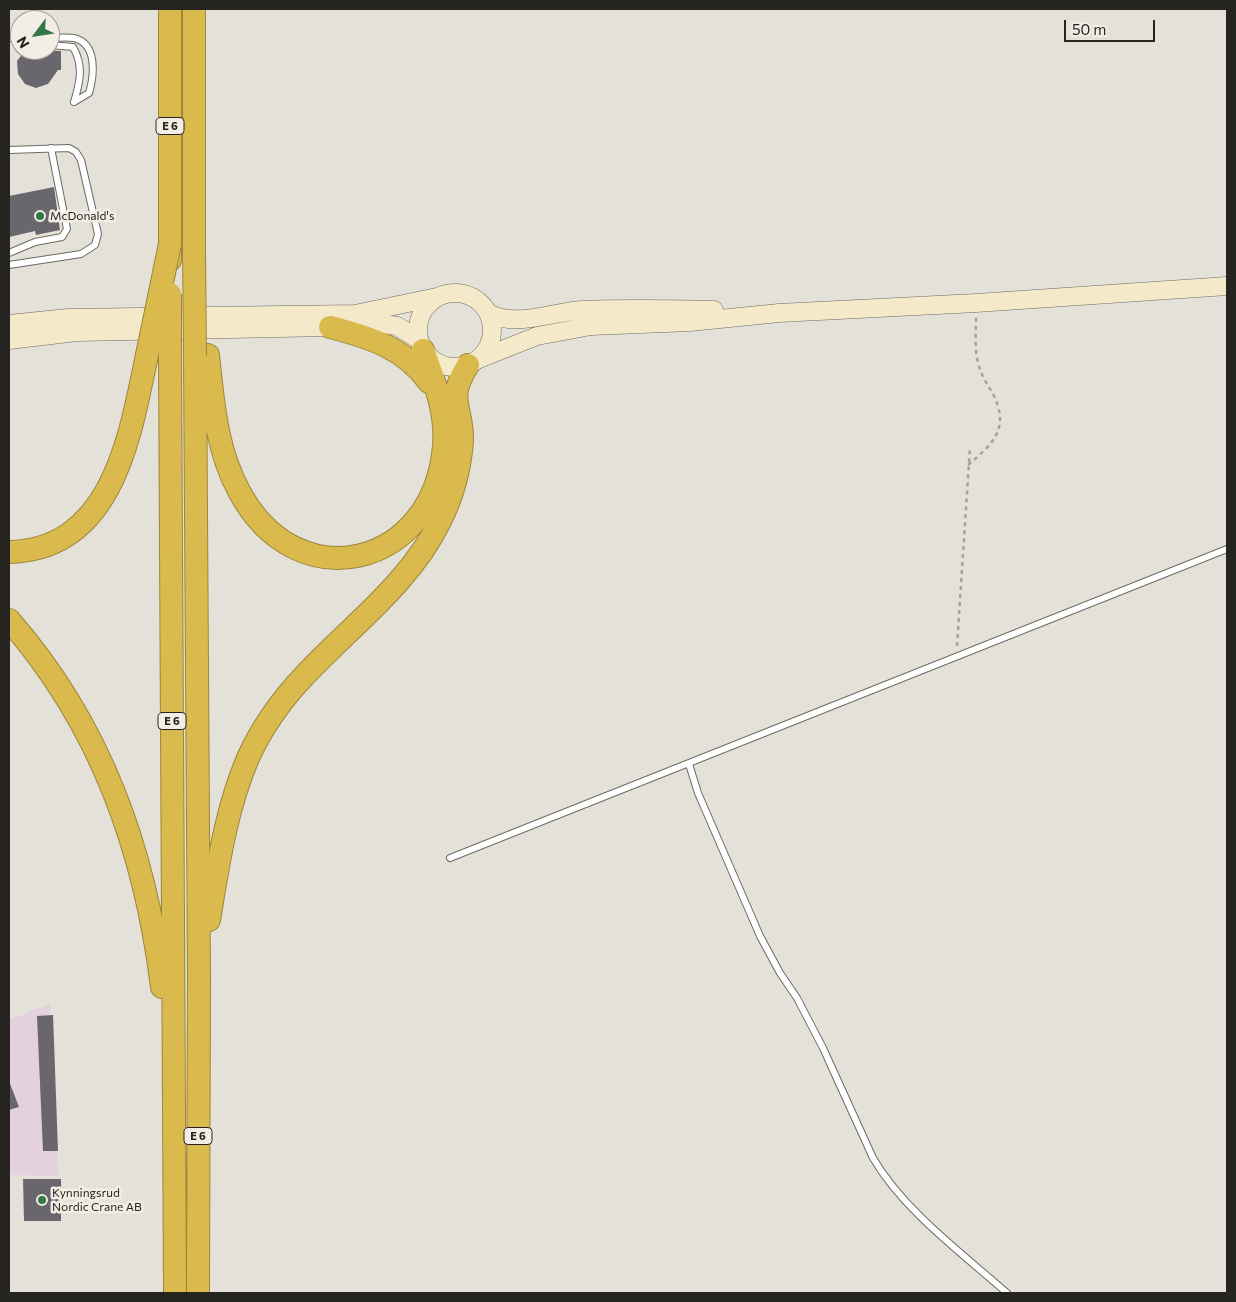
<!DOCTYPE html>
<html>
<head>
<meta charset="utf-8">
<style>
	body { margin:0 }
	#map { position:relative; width:1236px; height:1302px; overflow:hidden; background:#e4e1d9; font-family:Commissioner,sans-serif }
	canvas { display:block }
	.frame { position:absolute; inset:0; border:10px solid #252421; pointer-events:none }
	.north { position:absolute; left:10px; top:10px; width:50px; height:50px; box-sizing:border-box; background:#f2eee6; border:1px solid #a09d97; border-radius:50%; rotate:239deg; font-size:14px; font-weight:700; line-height:20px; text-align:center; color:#252421 }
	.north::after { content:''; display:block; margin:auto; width:18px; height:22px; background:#307946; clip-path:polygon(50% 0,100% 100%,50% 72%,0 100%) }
	.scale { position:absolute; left:1064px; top:20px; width:91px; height:22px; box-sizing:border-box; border:2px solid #252421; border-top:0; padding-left:6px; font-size:15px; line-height:18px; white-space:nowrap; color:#252421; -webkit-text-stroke:4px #f2eee6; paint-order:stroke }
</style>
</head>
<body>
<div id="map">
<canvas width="1236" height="1302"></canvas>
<div class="frame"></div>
<div class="north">N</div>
<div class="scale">50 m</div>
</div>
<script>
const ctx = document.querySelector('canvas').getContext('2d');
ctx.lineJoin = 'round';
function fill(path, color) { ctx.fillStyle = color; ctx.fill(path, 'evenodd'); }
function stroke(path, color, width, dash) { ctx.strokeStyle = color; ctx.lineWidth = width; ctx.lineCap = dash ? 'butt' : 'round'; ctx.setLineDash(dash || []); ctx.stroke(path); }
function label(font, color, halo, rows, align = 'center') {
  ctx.font = font + ' Commissioner,sans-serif'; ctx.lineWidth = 5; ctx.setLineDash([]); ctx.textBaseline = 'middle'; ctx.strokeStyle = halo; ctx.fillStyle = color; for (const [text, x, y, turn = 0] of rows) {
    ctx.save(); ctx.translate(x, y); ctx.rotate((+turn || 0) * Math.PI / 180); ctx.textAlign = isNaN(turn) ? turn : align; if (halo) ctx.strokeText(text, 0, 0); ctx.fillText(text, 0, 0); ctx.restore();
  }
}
const commercial = new Path2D(`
	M50 1004 58 1176 9 1175V1020Z`);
const building = new Path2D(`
	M31 50 61 51V70H58L48 84 36 88 25 84 18 74 17 61 24 52Z
	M54 187 60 230 36 235 35 231 9 237V196Z
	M53 1015 58 1151H43L37 1016Z
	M9 1081 19 1107 9 1110Z
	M23 1179H61V1221H24Z`);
const path = new Path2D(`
	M968 465C994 443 1010 428 993 394 988 385 982 377 979 366 974 351 976 333 976 317
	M957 646 970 447`);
const service = new Path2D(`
	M9 38H20
	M50 38C57 38 67 37 74 38 98 44 94 76 89 93L74 102
	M50 45 73 47C84 66 80 82 74 102
	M9 150 69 148 76 152 81 160 98 234 95 245 81 254 9 265
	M9 253 35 242 62 237 67 229 51 148
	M689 764 698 793 760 936 780 973 797 998 823 1048 873 1158C904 1211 962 1253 1007 1293
	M450 858 1227 549`);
const secondary = new Path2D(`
	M418 330a37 37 0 1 1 74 0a37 37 0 1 1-74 0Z
	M488 313C517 328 551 312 582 310 626 308 670 309 714 310
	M9 324 68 318 355 314 437 297
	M9 340 77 332 330 327 378 323 397 326 418 339
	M479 359 537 336 591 326 690 322 779 313 976 303 1227 286`);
const motorway = new Path2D(`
	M170 9V260
	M194 251V9
	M330 327C369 337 405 348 429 382
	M208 355C213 401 216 449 239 491 297 601 434 568 444 446 447 412 434 381 423 350
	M195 356 199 979 198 1293
	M170 357 175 1293
	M9 552C113 550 130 436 147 355
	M9 620C101 725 145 850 162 987
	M209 920C218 866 226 809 248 758 262 727 283 698 306 674 352 625 410 583 440 521 452 497 460 468 462 441 463 405 445 402 468 365`);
const motorwayBridge = new Path2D(`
	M194 251 195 356
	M170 294V357
	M147 355 170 244`);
const markers = [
	[40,216,5,"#307946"],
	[42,1200,5,"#307946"]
];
const shields = [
	[170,126,28],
	[172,721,28],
	[198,1136,28]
];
const shieldNames = [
	["E 6",170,126],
	["E 6",172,721],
	["E 6",198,1136]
];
const poiNames = [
	["McDonald's",50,216],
	["Kynningsrud",52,1193],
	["Nordic Crane AB",52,1207]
];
fill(commercial, '#e5d0de');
fill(building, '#6a666d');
stroke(service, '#6d6a63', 8);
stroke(secondary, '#6d6a63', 19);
stroke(motorway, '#9b863e', 24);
stroke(path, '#a5a29c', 2.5, [4, 4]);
stroke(service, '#fff', 6);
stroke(secondary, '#f4eaca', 18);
stroke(motorway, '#daba4d', 22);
stroke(motorwayBridge, '#9b863e', 24, []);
stroke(motorwayBridge, '#daba4d', 22);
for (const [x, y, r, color] of markers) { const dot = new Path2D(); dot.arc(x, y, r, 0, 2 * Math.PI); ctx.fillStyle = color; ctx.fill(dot); stroke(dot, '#f2eee6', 2); }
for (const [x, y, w] of shields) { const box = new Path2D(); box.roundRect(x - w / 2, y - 8.5, w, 17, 4); ctx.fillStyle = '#f2eee6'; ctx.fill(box); stroke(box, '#252421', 1); }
label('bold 11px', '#252421', null, shieldNames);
label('12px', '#252421', '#f2eee6', poiNames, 'left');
</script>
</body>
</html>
